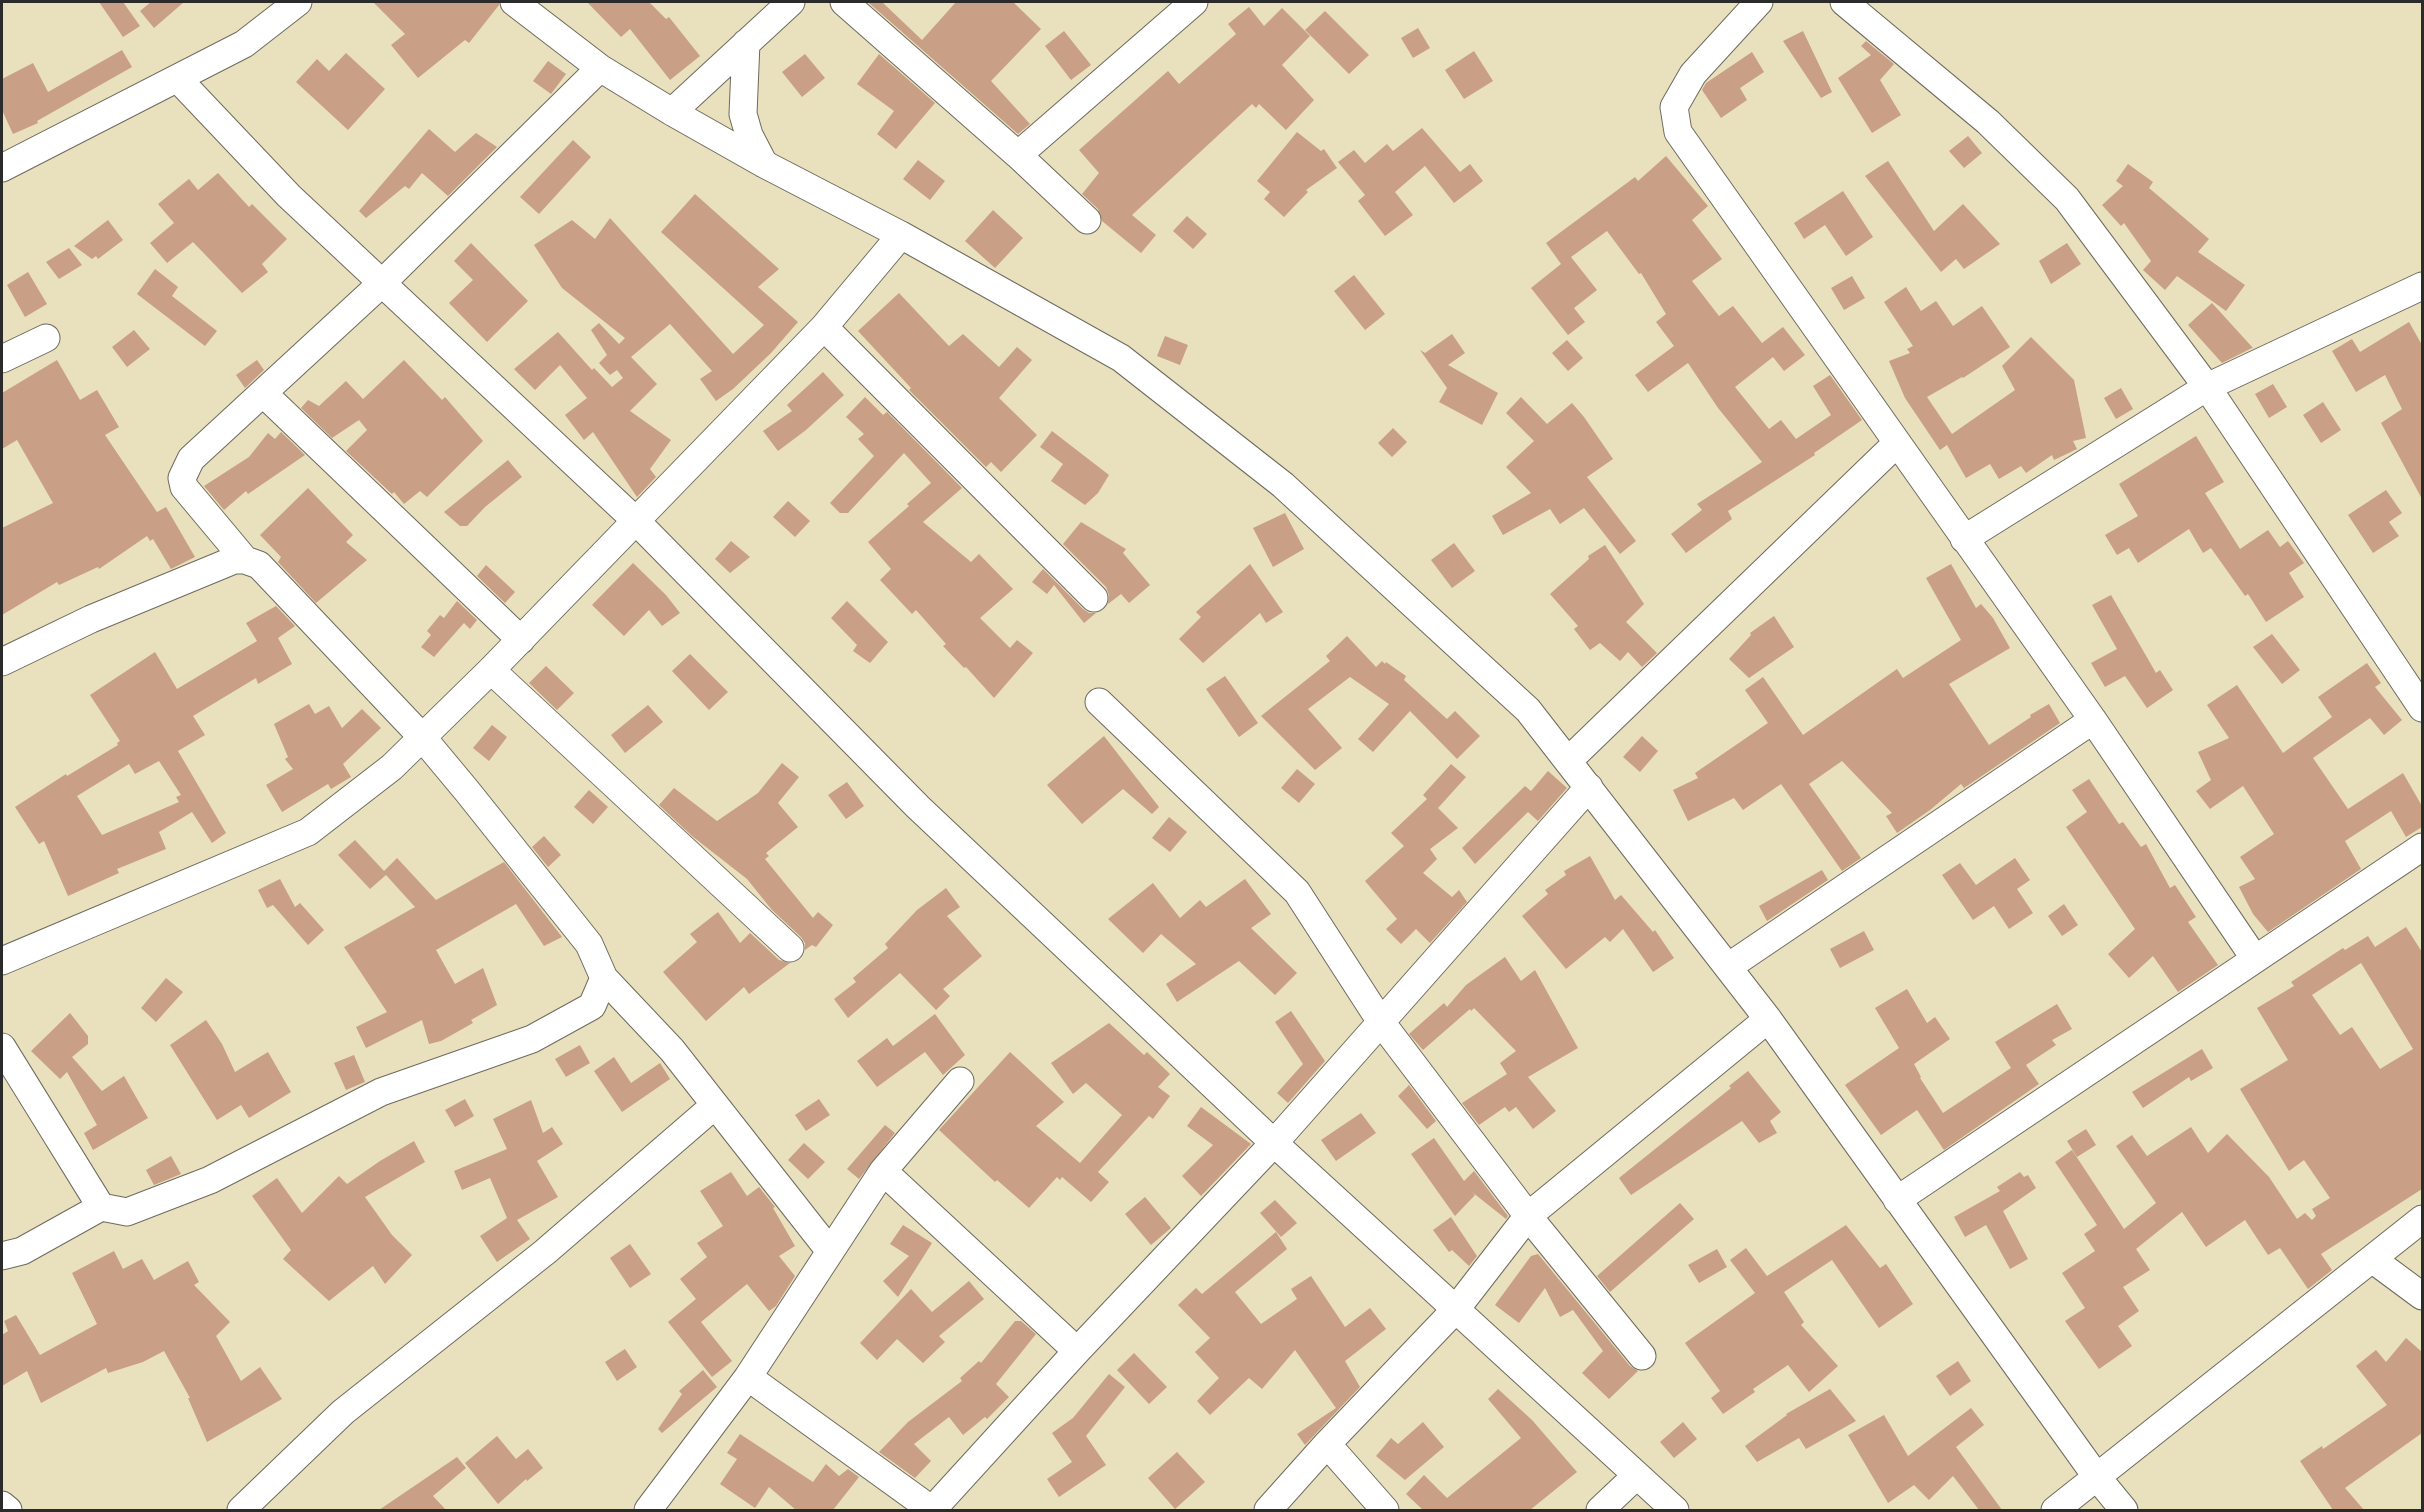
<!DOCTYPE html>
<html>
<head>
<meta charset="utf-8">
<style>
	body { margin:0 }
	#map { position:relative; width:2424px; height:1512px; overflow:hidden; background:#e9e0bd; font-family:Mali,sans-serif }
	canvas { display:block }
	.frame { position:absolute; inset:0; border:3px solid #2b2b2b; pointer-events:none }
</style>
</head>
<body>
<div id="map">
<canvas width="2424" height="1512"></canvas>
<div class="frame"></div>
</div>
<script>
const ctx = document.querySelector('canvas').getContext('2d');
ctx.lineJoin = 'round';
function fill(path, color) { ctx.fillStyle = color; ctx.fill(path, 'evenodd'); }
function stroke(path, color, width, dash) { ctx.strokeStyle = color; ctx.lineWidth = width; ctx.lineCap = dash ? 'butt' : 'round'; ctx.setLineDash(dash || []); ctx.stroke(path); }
const building = new Path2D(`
	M99 2H123L140 26 123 37Z
	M151 2H184L154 28 140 11Z
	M373 2H499V5L469 43 465 40 418 78 391 45 405 34Z
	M587 2H649L666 19 669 17 700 56 670 80 630 29 621 37Z
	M870 2H882L922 40 956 2H1013L1041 29 991 81 1030 124 1018 134 869 3Z
	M1249 7 1264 26 1282 8 1310 36 1282 65 1314 100 1286 130 1259 104 1256 108 1252 104 1132 215 1156 235 1141 253 1102 221 1098 209 1082 194 1099 173 1079 150 1168 71 1179 84 1236 34 1228 24Z
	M1325 11 1369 55 1349 74 1305 30Z
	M1418 28 1430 48 1413 58 1401 38Z
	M1064 31 1091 65 1071 80 1045 46Z
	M1803 31 1832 92 1821 98 1783 41Z
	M1866 41 1894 64 1880 80 1901 115 1872 133 1838 78 1871 55 1861 46Z
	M122 50 132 67 37 121 38 123 13 134 2 110V79L33 63 48 92Z
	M1474 51 1493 81 1464 99 1445 70Z
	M1752 52 1764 72 1740 88 1747 100 1721 118 1702 90 1706 83Z
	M346 53 385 89 348 130 296 82 317 59 329 71Z
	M805 54 825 78 802 97 782 72Z
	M879 54 935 103 896 149 877 134 894 111 857 84Z
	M548 61 566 74 551 94 533 81Z
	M1422 128 1460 172 1470 164 1483 181 1454 203 1425 166 1395 192 1413 215 1385 236 1358 201 1365 195 1338 162 1354 150 1365 163 1387 144 1393 151Z
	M429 129 455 152 476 133 497 147 448 196 422 173 409 189 405 186 366 218 359 211Z
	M1297 132 1321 151 1324 149 1337 168 1306 190 1308 192 1284 217 1264 199 1270 192 1257 181Z
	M1968 136 1982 153 1964 168 1949 151Z
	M573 140 591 157 539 214 520 197Z
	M1666 156 1708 206 1692 220 1722 259 1692 281 1719 316 1733 306 1773 357 1735 387 1769 429 1781 420 1796 439 1831 415 1813 386 1830 375 1862 420 1814 453 1815 455 1728 511 1732 519 1686 553 1671 534 1702 510 1697 504 1762 462 1718 408 1688 363 1648 392 1635 375 1674 346 1656 322 1666 314 1641 273 1639 274 1607 231 1571 257 1597 290 1574 308 1585 322 1568 335 1531 288 1566 260 1561 264 1546 243 1635 177 1638 181Z
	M918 160 945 181 930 200 903 179Z
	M1888 161 1934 231 1963 204 2000 244 1964 269 1956 259 1941 272 1865 176Z
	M2128 164 2153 182 2149 188 2209 239 2198 252 2245 285 2226 311 2177 276 2165 290 2143 270 2151 261 2124 223 2121 226 2102 205 2123 186 2116 181Z
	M218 173 249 207 252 204 287 239 262 264 268 272 242 293 193 242 167 263 150 243 174 223 158 204 189 179 198 190Z
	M1843 191 1873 237 1846 256 1825 225 1804 239 1794 223Z
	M695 194 779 269 758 287 798 322 771 353 733 389 716 401 700 379 712 371 670 324 631 357 657 384 630 411 671 440 650 469 656 477 637 497 593 432 584 440 565 415 587 398 560 365 535 390 514 369 558 332 592 370 594 368 612 387 623 378 617 370 610 375 599 363 607 355 591 330 599 323 619 344 625 338 562 288 534 245 572 220 595 239 610 218 733 354 764 325 661 232Z
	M993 210 1023 238 995 268 965 241Z
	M1187 216 1207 234 1193 249 1173 231Z
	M108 220 123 240 98 259 96 256 92 259 74 246Z
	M471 243 528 301 487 342 449 303 473 280 454 261Z
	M2067 243 2081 264 2051 284 2039 261Z
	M69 248 82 265 59 279 46 262Z
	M155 269 178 287 172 296 217 331 205 346 137 294Z
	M28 272 47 304 25 317 7 285Z
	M1354 275 1385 314 1365 330 1334 291Z
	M1852 276 1865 298 1844 310 1831 288Z
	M1906 287 1921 311 1936 301 1953 326 1982 306 2010 347 1963 378 1962 377 1927 397 1952 434 2015 390 2002 366 2031 337 2074 380 2086 438 2073 441 2077 449 2054 460 2052 455 2026 473 2021 466 1999 479 1990 464 1966 478 1947 445 1940 450 1905 398 1889 361 1910 353 1907 349 1913 346 1884 302Z
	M899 293 949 346 963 334 999 367 1017 347 1032 360 999 398 1037 435 1001 472 991 462 986 467 909 390 911 388 858 331Z
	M2212 303 2253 348H2252L2222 363 2188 325Z
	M2409 322 2422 345V499L2381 423 2402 409 2385 375 2356 392 2332 351 2352 339 2360 352Z
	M1783 327 1805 355 1784 371 1762 343Z
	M134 330 150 349 127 367 112 347Z
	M1452 334 1465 353 1448 365 1498 393 1482 425 1439 402 1447 388 1420 350 1425 353Z
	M1165 336 1188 345 1180 365 1157 356Z
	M1567 340 1583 358 1568 371 1552 353Z
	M57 360 80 400 97 390 119 427 105 435 157 512 166 507 195 557 171 569 153 539 150 541 147 536 99 569 98 567 59 585 57 582 2 615V528L53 503 17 440 2 449V393Z
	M257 360 264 370 245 388 236 375Z
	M404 360 442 400 445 397 483 441 427 497 420 491 404 504 394 492 392 494 346 451 367 430 359 420 332 438 301 408 308 400 319 406 346 381 363 399Z
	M823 372 844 395 806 430 778 451 763 431 792 411 787 405Z
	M2273 384 2287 407 2269 418 2255 394Z
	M2121 388 2133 409 2116 419 2104 398Z
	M865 397 883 415 887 412 962 488 923 522 971 562 979 554 1013 589 980 618 1010 648 1017 640 1033 653 994 698 966 667 964 668 943 646 946 644 916 610 912 614 880 580 891 569 868 542 909 506 907 504 931 483 904 453 848 513H840L830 503 874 456 858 439 864 434 846 417Z
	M1521 397 1547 424 1572 403 1584 417 1613 459 1587 477 1636 541 1620 554 1584 508 1560 524 1550 509 1503 535 1492 516 1531 493 1506 467 1534 441 1506 413Z
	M2323 402 2341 430 2321 443 2303 415Z
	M1393 428 1407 442 1392 457 1378 443Z
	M1052 431 1109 475 1098 493 1085 505 1051 481 1063 464 1040 447Z
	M281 432 305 455 248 494 246 491 224 510 204 486 249 457 268 433 275 439Z
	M2196 436 2224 482 2205 493 2240 549 2268 530 2280 547 2288 541 2304 563 2289 573 2304 597 2266 622 2248 594 2245 596 2211 548 2203 553 2189 529 2138 563 2129 548 2117 555 2105 535 2138 516 2119 484Z
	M508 460 522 477 485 507 467 526H460L444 512Z
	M308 488 353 535 346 542 367 560 316 603 278 562 281 557 260 535Z
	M2386 490 2402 513 2389 522 2399 536 2373 553 2348 515Z
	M788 501 810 521 795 537 773 517Z
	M1285 513 1304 549 1273 567 1253 528Z
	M1081 522 1126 549 1123 553 1150 585 1129 603 1121 594 1108 604 1109 595 1106 587 1063 544Z
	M731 541 750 557 730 573 715 559Z
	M1454 543 1475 571 1452 588 1431 560Z
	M1605 545 1644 604 1626 622 1657 653 1642 667 1628 652 1620 661 1600 643 1590 650 1574 629 1578 626 1550 594 1589 559 1588 556Z
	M633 563 666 595 680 613 662 626 649 610 624 636 592 605Z
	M1250 564 1283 612 1266 623 1260 613 1203 663 1179 639 1201 617 1196 612Z
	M1951 564 1976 608 1981 604 1993 618 2010 648 1949 684 1989 745 2031 717 2030 715 2049 704 2060 723 1964 788 1961 784 1930 810 1897 833 1886 816 1892 813 1842 761 1809 784 1861 858 1842 871 1781 784 1743 810 1734 798 1688 821 1673 790 1698 778 1695 773 1768 723 1745 690 1763 677 1803 735 1897 669 1903 678 1961 640 1926 578Z
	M486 565 515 592 505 603 477 576Z
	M1043 569 1083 609 1089 613H1096L1084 623 1054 585 1047 594 1032 582Z
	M2111 595 2156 673 2160 670 2173 690 2147 708 2125 676 2105 687 2091 663 2117 649 2092 605Z
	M457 601 477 620 470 629 464 623 434 657 421 647 431 635 427 631 440 615 444 618Z
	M847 601 888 642 870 663 853 651 857 645 831 618Z
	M276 606 295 626 278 638 292 664 258 684 256 678 193 716 205 735 178 751 226 833 212 843 192 812 159 832 166 849 117 869 119 873 68 896 44 841 39 844 15 807 66 774 67 776 118 745 117 743 120 741 90 695 155 652 177 689 257 641 246 623ZM159 761 181 795 176 797 179 802 102 835 77 796 129 764 135 774Z
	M1774 616 1794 647 1749 678 1729 659 1751 635 1750 633Z
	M2272 634 2300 670 2282 684 2253 647Z
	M1347 636 1376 667 1382 661 1385 664 1386 662 1406 676 1404 680 1447 719 1455 711 1480 736 1457 759 1410 711 1373 752 1358 739 1389 704 1350 677 1308 709 1342 748 1315 770 1261 716 1330 661 1326 656Z
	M690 654 728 692 709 710 672 671Z
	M2367 663 2381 683 2375 687 2402 720 2384 735 2370 718 2313 758 2348 809 2403 773 2422 806V827L2406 837 2391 811 2345 841 2361 869 2268 932 2253 914 2239 887 2255 879 2240 857 2274 834 2243 786 2210 809 2196 791 2211 780 2198 752 2229 738 2207 705 2237 685 2283 753 2332 717 2318 697Z
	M546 666 574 693 557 710 529 683Z
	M1225 676 1258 723 1239 737 1206 689Z
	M309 704 315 714 329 706 342 728 362 709 381 728 343 764 351 777 331 789 328 784 282 812 266 785 293 769 285 759 288 757 274 724Z
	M648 705 663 722 625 753 611 735Z
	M492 725 507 737 489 761 473 748Z
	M1104 736 1159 807 1152 814 1123 789 1082 824 1047 785Z
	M1642 736 1658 751 1640 772 1623 757Z
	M782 763 799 777 778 803 798 827 766 853 769 856 765 859 813 918 818 912 833 925 816 947 812 945 805 950V943L801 937 772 910 747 879 692 836 659 805 674 788 717 821 758 793Z
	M1451 764 1466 777 1438 808 1458 828 1430 849 1437 859 1423 873 1452 897 1459 890 1467 902 1430 943 1416 929 1401 944 1386 929 1397 919 1365 881 1404 846 1391 833 1427 799 1423 795Z
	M1297 769 1315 784 1299 803 1281 788Z
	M1548 771 1567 788 1538 821 1528 812 1475 864 1462 848 1525 786 1531 791Z
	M2089 779 2119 824 2123 822 2141 847 2146 844 2170 888 2175 885 2196 917 2188 922 2218 965 2178 992 2153 956 2129 978 2108 954 2135 929 2066 827 2087 812 2072 790Z
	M847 782 864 806 846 819 828 795Z
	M589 790 608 807 593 824 574 807Z
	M1169 817 1187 832 1170 852 1152 838Z
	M544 836 561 855 548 867 532 847Z
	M355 840 384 871 397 858 436 900 504 862 562 937 544 946 516 904 436 950 455 984 483 968 497 1005 471 1020 473 1023 441 1041 429 1044 422 1020 366 1048 356 1027 387 1012 344 947 415 907 386 875 370 889 338 855Z
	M1590 856 1615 900 1621 895 1653 932 1655 930 1674 958 1653 972 1623 929 1610 942 1605 937 1566 969 1522 916 1548 894 1545 890 1566 875 1564 871Z
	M2015 858 2030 880 2017 889 2033 913 2009 929 1994 906 1973 920 1942 875 1960 863 1976 885Z
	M1822 870 1828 880 1767 921 1759 906Z
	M280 879 295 907 300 903 324 930 308 945 273 905 267 908 258 890Z
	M1245 879 1271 914 1251 928 1297 973 1275 995 1239 961 1177 1002 1166 984 1196 964 1161 934 1143 953 1108 919 1153 883 1180 918 1200 900 1206 907Z
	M946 888 960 907 947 916 982 956 943 989 950 996 936 1010 900 973 848 1018 834 999 856 982 853 978 888 948 885 944 917 910Z
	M2064 904 2078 925 2062 936 2048 916Z
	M718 912 740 943 750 933 779 960 790 963 749 994 744 987 706 1021 663 972 697 942 690 934Z
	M2406 927 2422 952V1189L2321 1254 2332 1270 2308 1289 2280 1248 2268 1255 2245 1220 2206 1247 2182 1212 2136 1249 2150 1270 2123 1287 2139 1311 2118 1326 2132 1346 2099 1369 2065 1321 2085 1308 2062 1273 2095 1251 2084 1234 2097 1225 2055 1162 2072 1150 2124 1229 2156 1203 2116 1146 2132 1135 2147 1156 2191 1127 2208 1153 2227 1134 2269 1177 2297 1219 2305 1213 2312 1220 2316 1216 2312 1209 2330 1198 2304 1160 2289 1171 2240 1089 2288 1060 2257 1008 2294 986 2291 982 2343 948 2345 950 2368 936 2375 947ZM2361 963 2413 1049 2380 1069 2352 1027 2340 1035 2312 995Z
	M1864 931 1874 950 1840 968 1830 949Z
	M1505 957 1521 981 1535 970 1578 1048 1528 1077 1556 1111 1533 1129 1516 1107 1509 1112 1505 1107 1479 1125 1462 1103 1507 1074 1500 1063 1516 1051 1474 1008 1471 1011 1470 1009 1423 1050 1409 1034 1444 1003 1447 1007 1466 985Z
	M166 978 183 992 156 1022 141 1008Z
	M1907 989 1927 1023 1935 1017 1950 1039 1914 1064 1921 1077 1920 1078 1943 1113 2011 1068 1995 1042 2057 1004 2072 1029 2052 1040 2056 1045 2026 1065 2039 1084 1944 1150 1917 1110 1881 1135 1845 1085 1899 1048 1875 1008Z
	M1291 1011 1325 1061 1288 1103 1277 1093 1303 1064 1275 1022Z
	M70 1013 88 1036V1044L72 1057 102 1091 124 1076 148 1118 93 1150 84 1133 97 1125 67 1072 60 1079 31 1051Z
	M935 1014 965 1055 943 1075 925 1052 877 1087 857 1061 887 1038 893 1046Z
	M206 1020 222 1044 235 1072 268 1052 291 1092 249 1118 241 1105 217 1120 170 1045Z
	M1109 1023 1144 1055 1147 1052 1170 1074 1158 1087 1170 1096 1153 1119 1149 1116 1098 1172 1109 1182 1091 1202 1062 1177 1060 1180 1057 1177 1029 1208 997 1180 995 1182 939 1130 1010 1052 1064 1102 1036 1126 1080 1163 1122 1115 1086 1083 1073 1094 1051 1063Z
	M580 1045 590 1063 566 1077 555 1059Z
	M2202 1049 2213 1068 2191 1081 2189 1077 2143 1108 2132 1092Z
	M354 1055 365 1082 346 1090 334 1063Z
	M614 1057 631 1083 660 1063 670 1079 622 1112 594 1071Z
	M1748 1071 1781 1112 1770 1121 1777 1133 1759 1143 1742 1121 1631 1195 1619 1178 1731 1088 1729 1086Z
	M1409 1085 1436 1121 1427 1129 1398 1096Z
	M465 1099 474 1116 455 1127 445 1110Z
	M819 1099 830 1115 806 1131 795 1115Z
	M531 1100 543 1133 552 1127 563 1144 537 1161 558 1197 517 1220 530 1239 497 1262 480 1236 507 1218 490 1178 462 1190 454 1171 507 1149 493 1119Z
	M1201 1107 1251 1144 1201 1196 1182 1176 1213 1145 1187 1126Z
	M1361 1113 1376 1133 1336 1161 1321 1140Z
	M885 1125 895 1133 859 1179 847 1169Z
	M2086 1129 2096 1145 2077 1157 2067 1141Z
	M1434 1138 1464 1181 1474 1171 1508 1216 1506 1219 1472 1192 1475 1195 1455 1216 1411 1154Z
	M414 1141 425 1162 365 1197 392 1235 412 1255 385 1284 373 1266 329 1301 283 1259 291 1250 252 1196 277 1178 302 1213 339 1176 347 1184 380 1161Z
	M804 1143 825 1162 808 1179 788 1160Z
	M171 1156 181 1174 154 1185 146 1170Z
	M731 1172 747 1196 759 1187 775 1207 773 1208 795 1246 779 1256 795 1276 776 1306 769 1311 747 1284 701 1322 732 1361 712 1377 668 1322 696 1299 680 1279 707 1257 697 1243 723 1226 700 1191Z
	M2020 1172 2024 1177 2028 1175 2036 1188 2003 1211 2028 1259 2010 1269 1986 1225 1965 1237 1954 1217 2000 1191 1997 1187Z
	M1145 1197 1171 1228 1151 1245 1125 1214Z
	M1275 1200 1297 1223 1281 1237 1260 1213Z
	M1680 1203 1694 1219 1610 1292 1597 1276Z
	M1451 1217 1477 1256 1469 1266 1452 1250 1449 1252 1433 1230Z
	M903 1225 932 1243 898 1297 883 1281 909 1256 890 1244Z
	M1846 1225 1880 1268 1886 1264 1913 1304 1879 1328 1832 1260 1784 1292 1804 1322 1801 1325 1838 1366 1809 1392 1788 1365 1753 1389 1755 1392 1723 1414 1711 1398 1720 1391 1685 1343 1755 1293 1730 1260 1746 1248 1767 1276Z
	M1276 1232 1287 1249 1235 1292 1261 1324 1297 1299 1291 1289 1311 1276 1345 1327 1370 1308 1386 1329 1345 1361 1360 1387 1305 1445 1297 1434 1336 1408 1295 1350 1262 1389 1249 1378 1210 1415 1197 1401 1219 1378 1195 1352 1210 1338 1178 1305 1196 1288 1202 1294Z
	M630 1244 651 1274 630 1288 610 1258Z
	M1717 1249 1727 1267 1699 1283 1688 1265Z
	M114 1251 123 1269 142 1259 154 1280 188 1261 199 1282 194 1285 230 1322 216 1336 241 1381 260 1367 282 1399 207 1442 188 1398H190L164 1351 143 1362 108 1373 106 1368 41 1403 27 1371 2 1386V1335L8 1331 4 1321 16 1315 40 1355 97 1324 72 1273Z
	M1538 1254 1630 1366 1638 1371 1609 1399 1582 1373 1603 1351 1573 1310 1560 1317 1545 1288 1519 1323 1495 1305 1531 1256Z
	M969 1281 984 1299 939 1336 945 1342 923 1363 897 1339 877 1360 860 1343 911 1289 932 1312Z
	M1015 1321H1021L1036 1334 996 1384 1009 1397 987 1419 985 1417 963 1435 949 1417 914 1444 931 1461 915 1478 879 1452 908 1422 962 1381 960 1378 979 1361 981 1363Z
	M2406 1338 2422 1352V1433L2345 1488 2364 1510H2333L2300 1461 2322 1446 2323 1449 2387 1405 2356 1366 2376 1350 2386 1362Z
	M625 1349 637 1367 617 1381 605 1362Z
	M1134 1353 1167 1387 1149 1404 1117 1370Z
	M1958 1361 1971 1381 1950 1396 1936 1376Z
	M703 1370 717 1387 662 1433 658 1429 682 1394 679 1391Z
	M1109 1374 1125 1387 1086 1436 1106 1465 1059 1497 1047 1479 1072 1462 1052 1433 1073 1418Z
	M1498 1389 1532 1420 1577 1472 1530 1510H1423L1406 1494 1424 1475 1447 1498 1521 1438 1488 1399Z
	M1830 1389 1856 1421 1806 1449 1799 1438 1757 1462 1745 1446 1787 1415 1786 1414Z
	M1971 1408 1984 1425 1956 1447 2002 1510H1979L1953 1476 1929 1500 1914 1485 1888 1503 1848 1435 1884 1415 1908 1456Z
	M1423 1422 1444 1447 1405 1480 1376 1456 1391 1438 1398 1444Z
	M1683 1422 1697 1439 1674 1458 1660 1442Z
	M740 1434 813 1482 826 1464 839 1476 848 1469 859 1477 833 1510H796L769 1487 755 1508 720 1484 737 1459 727 1453Z
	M497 1436 516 1459 528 1449 543 1468 527 1481 526 1479 498 1504 465 1463Z
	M1177 1452 1205 1482 1175 1509 1148 1478Z
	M457 1457 466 1468 433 1496 446 1510H379Z`);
const street = new Path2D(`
	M514 2 600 68 672 112 764 164 901 235 1121 358 1283 485 1528 710 1768 1019 2096 1476 2124 1510
	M844 2 1018 155 1087 220
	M1759 2 1693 74 1674 107 1678 132 2093 720 2255 959
	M1844 2 1988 122 2067 199 2207 387 2422 708
	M746 43 743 114 749 135 764 164
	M178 79 289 196 635 520 918 807 1274 1143 1675 1510
	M672 112 791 2
	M1018 155 1194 2
	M2 168 244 44 298 2
	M824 327 1094 598
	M2 359 46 338
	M263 393 521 640
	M1964 539 2207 387 2422 286
	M245 560 184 487 182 478 191 459 382 283 600 68
	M2 662 91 619 234 560H245L259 565 422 737 467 791 589 944 604 978 592 1006 532 1039 381 1092 210 1180 127 1212 101 1207 2 1047
	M491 670 790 948
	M1099 702 1297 892 1381 1022 1528 1216 1642 1356
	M1569 760 1896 444
	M2 961 308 832 392 767 491 670 824 327 901 235
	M1728 967 2093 720
	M604 978 672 1050 829 1250
	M883 1171 1077 1351
	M1897 1200 2422 847
	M2 1256 22 1251 101 1207
	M2372 1259 2422 1296
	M748 1377 932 1510
	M1327 1444 1385 1510
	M2 1505 8 1510
	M241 1510 343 1412 545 1252 714 1106
	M648 1510 748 1377 883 1171 960 1081
	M932 1510 1077 1351 1274 1143 1589 787
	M1268 1510 1327 1444 1456 1309 1528 1216 1768 1019
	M1600 1510 1636 1476
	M2055 1510 2422 1219`);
fill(building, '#c99f86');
stroke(street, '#6e6a5e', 29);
stroke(street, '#fff', 27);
</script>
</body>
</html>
